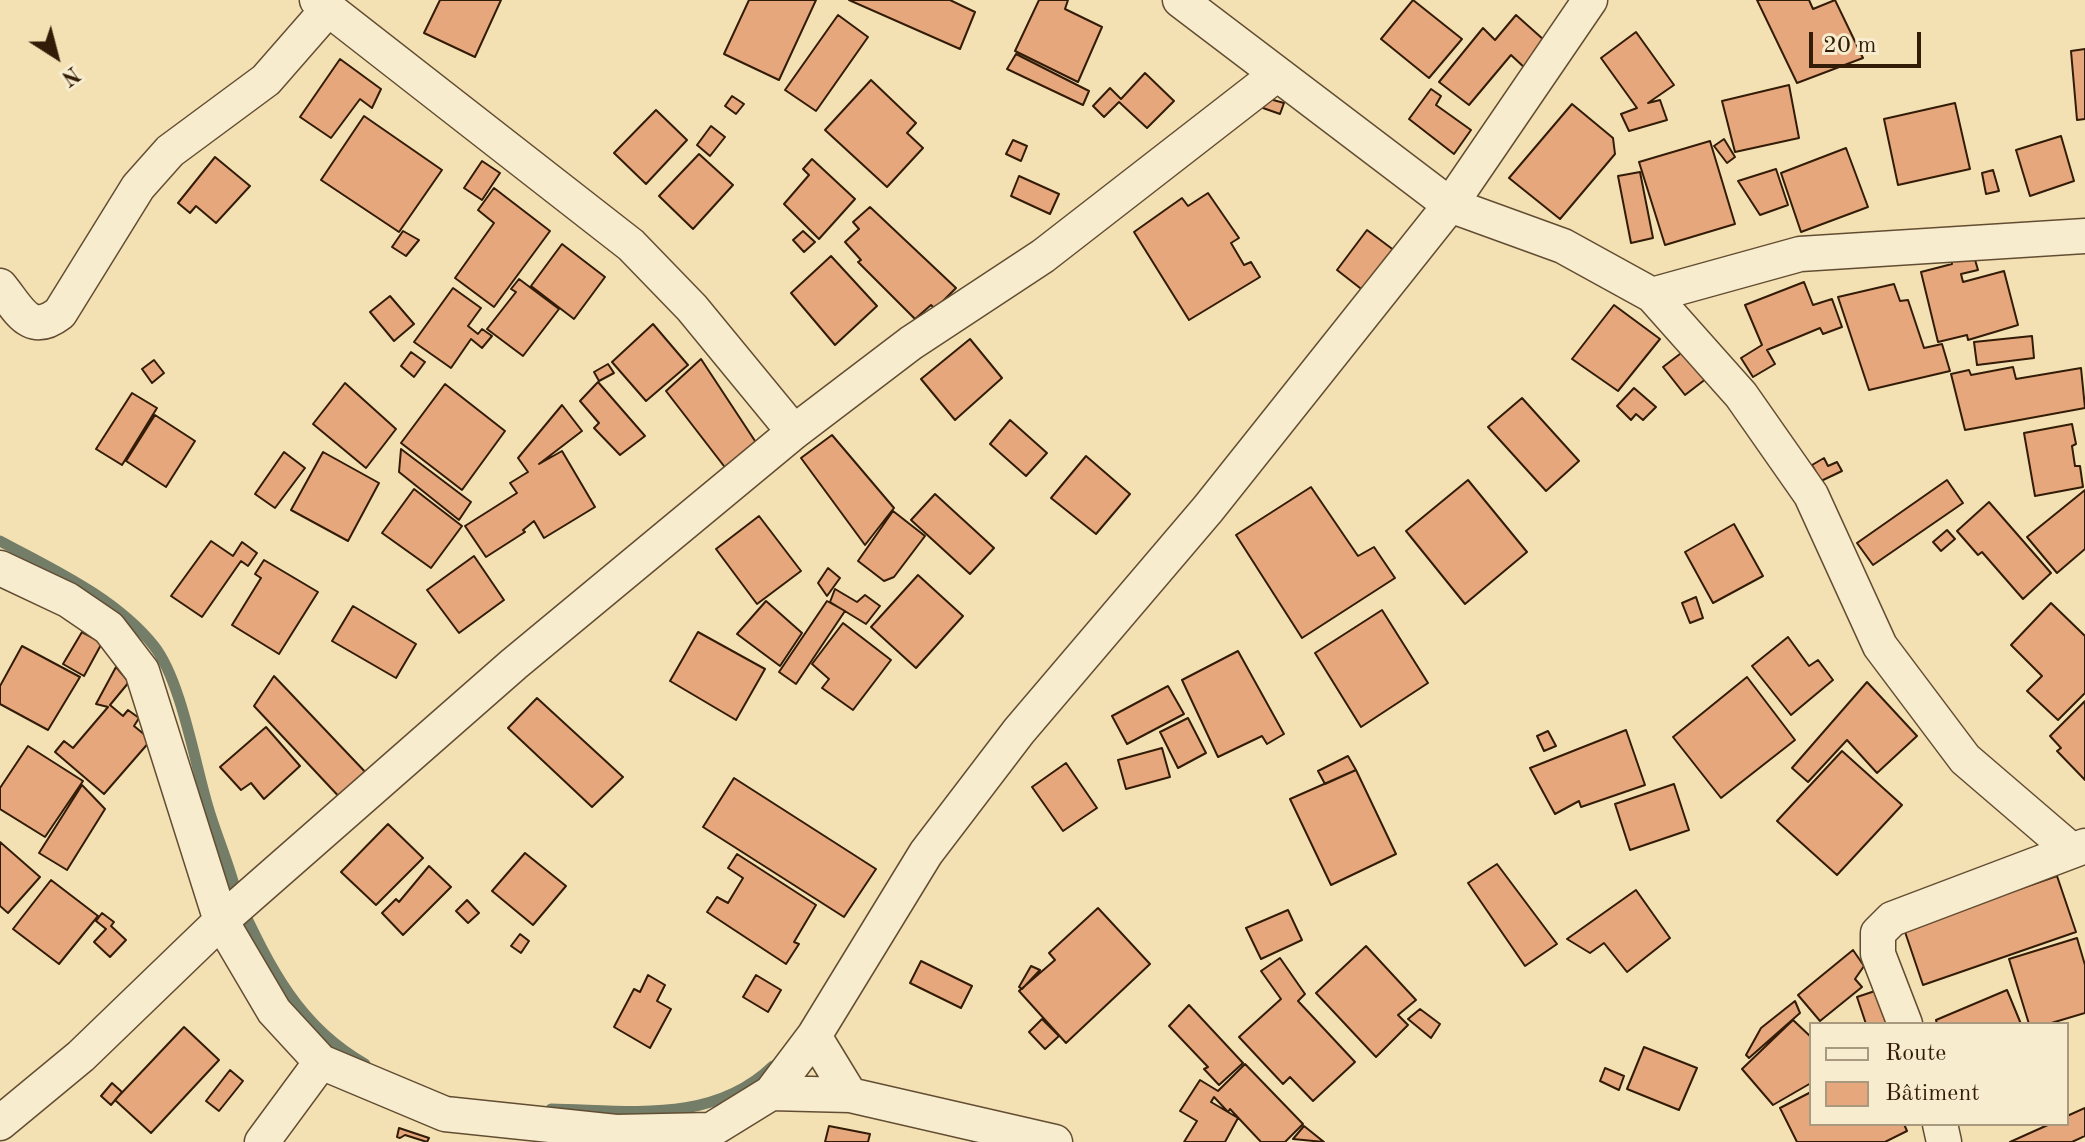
<!DOCTYPE html>
<html>
<head>
<meta charset="utf-8">
<style>
	body { margin:0 }
	#map { position:relative; width:2085px; height:1142px; overflow:hidden; background:#f3e1b4; font-family:"Old Standard TT",serif }
	canvas { display:block }
	.legend { position:absolute; left:1809px; top:1022px; width:260px; height:104px; box-sizing:border-box; background:#f7ecce; border:2px solid #a9997e; margin:0; padding:10px 14px; list-style:none; font-size:24px; color:#331c07 }
	.legend li { display:flex; align-items:center; gap:16px; height:40px }
	.legend b { width:40px; border:2px solid #a9997e }
	.north { position:absolute; left:16px; top:16px; width:80px; height:80px; -webkit-text-stroke:6px #f7ecce; paint-order:stroke; rotate:144deg; font-size:22px; font-weight:700; line-height:32px; text-align:center; color:#331c07 }
	.north::after { content:''; display:block; margin:auto; width:28px; height:36px; background:#331c07; clip-path:polygon(50% 0,100% 100%,50% 72%,0 100%) }
	.scale { position:absolute; left:1809px; top:32px; width:112px; height:36px; box-sizing:border-box; border:4px solid #331c07; border-top:0; padding-left:10px; font-size:24px; line-height:28px; white-space:nowrap; color:#331c07; -webkit-text-stroke:6px #f7ecce; paint-order:stroke }
</style>
</head>
<body>
<div id="map">
<canvas width="2085" height="1142"></canvas>
<ul class="legend">
<li><b style="height:10px;background:#f7ecce"></b>Route</li>
<li><b style="height:22px;background:#e6a77c"></b>Bâtiment</li>
</ul>
<div class="north">N</div>
<div class="scale">20 m</div>
</div>
<script>
const ctx = document.querySelector('canvas').getContext('2d');
ctx.lineJoin = 'round';
function stroke(path, color, width, dash) { ctx.strokeStyle = color; ctx.lineWidth = width; ctx.lineCap = dash ? 'butt' : 'round'; ctx.setLineDash(dash || []); ctx.stroke(path); }
function fill(path, color) { ctx.fillStyle = color; ctx.fill(path, 'evenodd'); }
const stream = new Path2D(`
	M0 541C52 569 116 598 154 646 181 680 195 764 208 807 217 838 231 868 238 900 270 967 298 1026 365 1064
	M551 1109C628 1110 712 1125 773 1066`);
const building = new Path2D(`
	M440 0H501L475 57 424 33Z
	M749 0H816L779 80 724 54Z
	M849 0H950L975 12 960 49Z
	M1039 0H1068L1065 9 1102 27 1078 82 1015 51Z
	M1413 0 1462 39 1429 78 1381 39Z
	M1757 0H1809L1813 9 1835 0 1863 58 1797 83Z
	M838 15 868 37 816 111 785 90Z
	M1516 15 1544 40 1527 70 1511 55 1469 105 1439 82 1483 28 1495 40Z
	M1636 32 1674 85 1648 103 1660 100 1667 120 1629 131 1621 114 1637 108 1601 58Z
	M2085 49V119L2077 120 2071 51Z
	M1016 54 1089 91 1083 105 1007 69Z
	M340 59 381 89 372 108 360 99 331 138 300 117Z
	M1145 73 1174 101 1147 128 1119 102 1104 117 1093 106 1110 88 1121 99Z
	M871 80 916 123 907 133 923 148 887 187 825 130Z
	M1789 85 1799 138 1735 152 1722 101Z
	M1431 89 1441 96 1436 105 1471 130 1454 154 1409 119Z
	M732 96 744 104 736 114 725 106Z
	M1266 98 1284 103 1280 114 1263 108Z
	M1955 103 1970 169 1898 185 1884 119Z
	M1572 104 1613 138 1615 154 1560 219 1509 178Z
	M656 110 687 140 646 184 614 153Z
	M364 116 442 170 399 232 321 180Z
	M711 126 725 137 710 156 697 145Z
	M2061 136 2074 181 2030 196 2016 150Z
	M1724 139 1735 157 1727 163 1714 146Z
	M1013 140 1027 146 1021 161 1006 154Z
	M1710 141 1735 224 1665 245 1639 162Z
	M1846 148 1868 207 1801 232 1781 173Z
	M699 154 733 185 693 229 659 196Z
	M215 157 250 186 216 223 196 206 190 213 178 203Z
	M812 159 855 199 819 239 784 204 809 175 803 169Z
	M482 161 500 173 482 200 464 188Z
	M1776 169 1788 205 1760 215 1738 181Z
	M1993 170 1999 191 1986 194 1982 173Z
	M1640 172 1653 238 1631 243 1618 176Z
	M1019 176 1059 194 1050 214 1011 196Z
	M494 188 550 231 494 307 455 278 494 223 478 210Z
	M1208 193 1239 238 1231 243 1244 265 1251 262 1260 277 1189 320 1134 232 1182 198 1188 206Z
	M870 207 956 288 935 309 931 305 915 319 858 262 861 260 845 242 859 229 853 222Z
	M1367 230 1399 254 1369 295 1337 270Z
	M403 231 419 240 406 256 392 247Z
	M803 231 815 242 804 252 793 240Z
	M562 244 605 277 574 319 531 286Z
	M1971 246 1978 270 1961 274 1963 282 2004 271 2018 325 1968 340 1967 335 1938 342 1921 272 1952 264 1949 252Z
	M831 256 877 306 835 345 791 293Z
	M519 279 559 309 523 356 487 329 516 292 511 289Z
	M1804 282 1813 305 1832 299 1842 327 1823 334 1820 328 1767 350 1775 364 1753 377 1741 358 1762 345 1745 305Z
	M1894 284 1900 301 1908 300 1924 348 1942 344 1950 371 1869 390 1838 297Z
	M453 288 481 308 468 326 478 334 482 329 492 336 482 348 471 339 451 368 414 342Z
	M390 296 414 324 394 341 370 312Z
	M1614 305 1660 339 1618 391 1572 359Z
	M653 324 688 365 646 401 612 362Z
	M2032 336 2034 358 1977 365 1974 342Z
	M970 339 1002 378 955 420 921 379Z
	M1689 347 1711 375 1685 395 1663 367Z
	M411 352 425 362 414 377 401 366Z
	M701 359 759 447 727 470 666 391Z
	M154 360 164 373 152 383 142 369Z
	M608 364 614 373 599 381 594 372Z
	M2013 367 2016 379 2081 368 2085 408 1965 430 1951 374 1969 370 1971 375Z
	M598 382 645 436 620 455 594 428 599 423 580 401Z
	M345 383 396 429 366 468 313 424Z
	M445 384 505 431 462 490 401 443Z
	M1634 388 1656 407 1643 420 1636 414 1631 420 1617 406Z
	M132 393 157 408 122 465 96 449Z
	M1522 398 1579 461 1546 491 1488 427Z
	M562 405 582 431 539 464 562 451 595 507 544 538 534 521 523 530 525 532 486 557 465 526 517 493 510 483 528 472 518 458Z
	M155 415 195 441 166 487 126 461Z
	M1010 420 1047 453 1026 476 990 444Z
	M2072 424 2076 444 2072 446 2075 466H2080L2083 487 2035 496 2024 433Z
	M832 435 894 508 865 545 801 458Z
	M401 449 471 502 459 520 399 472Z
	M284 452 305 468 275 508 255 494Z
	M323 452 379 483 348 541 291 510Z
	M1086 456 1130 494 1096 534 1051 498Z
	M1824 458 1828 466 1837 462 1842 471 1821 481 1812 465Z
	M1468 480 1527 552 1465 604 1406 531Z
	M1947 480 1963 503 1873 565 1857 543Z
	M1311 487 1358 556 1374 547 1395 578 1302 638 1236 535Z
	M414 489 462 526 431 568 382 533Z
	M2085 490V549L2057 573 2027 537Z
	M935 494 994 548 970 574 911 520Z
	M1989 502 2051 573 2023 599 1982 552 1978 555 1957 531Z
	M893 511 925 536 894 577 884 581 858 561Z
	M759 516 801 571 757 604 716 549Z
	M1734 524 1763 576 1713 603 1685 552Z
	M1947 530 1955 539 1941 551 1933 542Z
	M211 541 233 556 242 542 257 553 248 566 241 561 202 617 171 596Z
	M474 556 504 600 459 633 427 590Z
	M264 560 318 592 279 654 232 625 261 578 255 574Z
	M828 568 840 578 827 596 818 583Z
	M918 575 963 616 916 668 871 627Z
	M835 589 857 602 865 595 880 606 866 624 830 602Z
	M1696 597 1703 618 1690 623 1682 603Z
	M766 601 802 633 780 666 737 634Z
	M827 601 845 611 796 684 779 672Z
	M2051 603 2085 636V693L2058 720 2027 691 2042 676 2011 645Z
	M353 606 416 644 396 678 332 641Z
	M1382 610 1428 683 1361 727 1315 653Z
	M843 623 891 660 853 710 822 688 829 679 812 664Z
	M82 632 102 643 84 676 63 664Z
	M698 632 765 669 736 720 670 681Z
	M1788 637 1809 666 1818 660 1833 680 1791 715 1752 666Z
	M22 646 80 677 48 730 0 704V686Z
	M1238 651 1284 734 1267 744 1262 736 1218 757 1182 680Z
	M116 667 129 682 110 705 123 716 128 710 139 718 134 726 151 740 104 794 55 752 64 741 73 748 108 707 96 704Z
	M274 676 370 777 344 802 254 706Z
	M1747 677 1795 740 1721 798 1673 737Z
	M1867 682 1917 736 1877 773 1847 740 1808 782 1792 768Z
	M1168 686 1184 714 1127 744 1112 716Z
	M537 698 623 777 592 807 508 728Z
	M2085 701V780L2057 751 2061 748 2050 736Z
	M1188 718 1206 753 1178 768 1160 732Z
	M266 727 300 766 264 799 251 783 241 790 220 767Z
	M1626 730 1645 785 1581 807 1579 801 1555 814 1530 768Z
	M1548 731 1556 746 1544 751 1537 736Z
	M28 746 83 781 45 837 0 809V788Z
	M1162 748 1170 777 1126 789 1118 760Z
	M1842 751 1902 805 1837 875 1777 821Z
	M1348 756 1356 770 1325 784 1318 771Z
	M1066 763 1097 808 1063 831 1032 787Z
	M1356 770 1396 854 1331 885 1290 799Z
	M734 778 876 869 844 917 703 827Z
	M1674 784 1689 830 1630 850 1615 804Z
	M82 785 105 809 67 870 39 853Z
	M388 824 423 858 376 905 341 872Z
	M0 842 40 877 8 913 0 906Z
	M525 853 566 886 533 925 492 891Z
	M737 854 816 905 794 942 799 944 786 964 707 912 717 897 728 903 743 878 728 868Z
	M1497 864 1557 944 1525 966 1468 883Z
	M429 866 451 887 403 935 382 913 396 899 399 902Z
	M2057 876 2076 932 1923 985 1904 929Z
	M51 880 98 916 59 964 13 929Z
	M1636 890 1670 938 1627 972 1604 943 1590 953 1567 939Z
	M467 900 479 913 468 923 456 911Z
	M1098 908 1150 964 1066 1043 1019 991 1055 960 1049 953Z
	M1288 910 1302 940 1261 959 1246 928Z
	M102 913 114 922 111 926 126 940 110 957 94 942 106 929 96 921Z
	M520 934 529 941 521 953 511 946Z
	M2077 938 2085 965V1013L2048 1024H2029L2009 959Z
	M1366 946 1416 1000 1398 1015 1408 1025 1376 1057 1316 993Z
	M1853 950 1864 966 1855 979 1862 987 1820 1021 1798 995Z
	M1280 958 1305 994 1298 1001 1355 1062 1313 1101 1290 1077 1283 1084 1239 1037 1281 999 1261 971Z
	M921 961 972 986 961 1008 910 983Z
	M1031 966 1040 970 1022 989 1019 987Z
	M648 975 665 985 657 1001 671 1009 650 1048 614 1027 634 989 640 992Z
	M756 975 781 990 768 1012 743 997Z
	M1887 987 1893 1024H1866L1857 997Z
	M2007 990 2021 1024H1937L1936 1020Z
	M1795 1001 1800 1013 1749 1058 1746 1055 1761 1028Z
	M1189 1005 1243 1063 1219 1085 1204 1069 1208 1067 1169 1026Z
	M1420 1009 1440 1024 1431 1038 1408 1019Z
	M1042 1019 1059 1036 1045 1049 1029 1032Z
	M1793 1020 1811 1037V1083L1773 1105 1742 1069Z
	M184 1027 219 1060 151 1133 115 1100Z
	M1644 1047 1697 1068 1679 1110 1627 1089Z
	M1245 1064 1303 1124 1285 1142H1261L1230 1109 1228 1112 1214 1097 1211 1102 1238 1118 1225 1142H1184L1197 1121 1180 1111 1200 1080 1218 1091Z
	M1605 1068 1624 1076 1619 1090 1600 1081Z
	M230 1070 243 1081 219 1111 206 1101Z
	M112 1083 122 1092 111 1105 101 1096Z
	M1811 1092V1124H1904L1907 1131 1885 1142H1797L1780 1108Z
	M2085 1108V1136L2072 1142H2010L2050 1124H2067V1116Z
	M829 1126 870 1134 868 1142H825Z
	M1304 1126 1324 1142 1293 1139Z
	M399 1128 429 1138 427 1142 405 1135 400 1138 397 1137Z`);
const minor = new Path2D(`
	M317 0 631 245 692 308 794 432
	M1180 0 1450 205 1563 246 1652 295 1741 395 1811 495 1880 646 1965 759 2071 850
	M0 286C19 309 29 337 60 313L138 187 170 151 266 80 328 9
	M1652 295 1800 254 2085 236
	M0 568 68 600 109 628 142 671 221 921 274 1011 321 1062 445 1114 616 1132 711 1130
	M1905 1024 1878 954V933L1892 919 2085 846
	M814 1036 850 1095
	M771 1093 850 1095 1055 1142
	M0 1123 81 1056 221 921 514 664 794 432 911 343 1043 256 1276 75
	M1940 1124 1944 1142
	M262 1142 321 1062
	M702 1142 711 1130 771 1093 814 1036 926 853 1019 731 1208 509 1450 205 1590 0`);
stroke(stream, '#737d67', 11);
fill(building, '#e6a77c');
stroke(building, '#331c07', 2);
stroke(minor, '#634d32', 37);
stroke(minor, '#f7ecce', 34);
</script>
</body>
</html>
